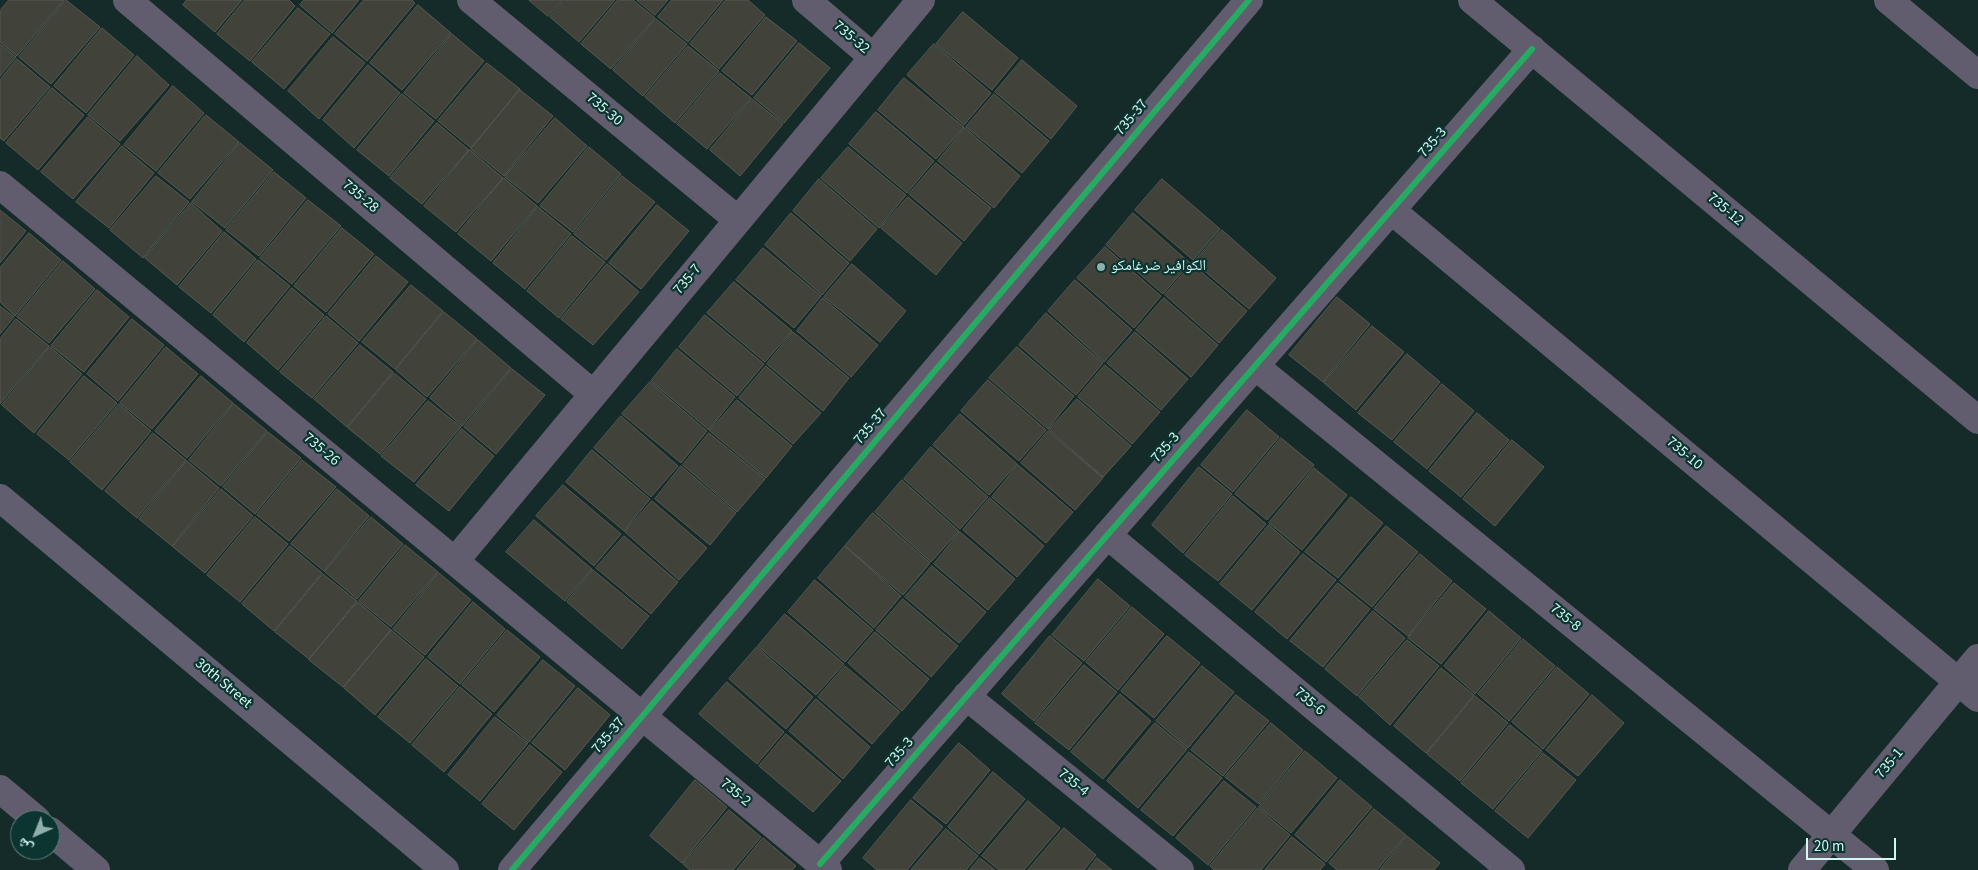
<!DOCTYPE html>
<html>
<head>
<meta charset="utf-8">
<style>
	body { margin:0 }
	#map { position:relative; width:1978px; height:870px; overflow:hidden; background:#152b29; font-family:"Source Sans 3","Noto Naskh Arabic",sans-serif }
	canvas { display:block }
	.north { position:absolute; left:10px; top:810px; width:50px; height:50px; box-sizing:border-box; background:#0c3430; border:1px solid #5c827d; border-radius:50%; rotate:224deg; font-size:14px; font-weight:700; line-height:20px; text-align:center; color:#d3f7f1 }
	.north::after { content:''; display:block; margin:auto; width:18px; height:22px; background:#90b0ab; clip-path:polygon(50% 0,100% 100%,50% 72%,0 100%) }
	.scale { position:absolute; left:1806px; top:838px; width:90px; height:22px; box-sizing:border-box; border:2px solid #d3f7f1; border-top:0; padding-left:6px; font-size:15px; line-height:18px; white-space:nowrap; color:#d3f7f1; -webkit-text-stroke:4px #0c3430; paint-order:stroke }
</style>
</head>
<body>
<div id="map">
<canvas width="1978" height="870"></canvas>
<div class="north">ش</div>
<div class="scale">20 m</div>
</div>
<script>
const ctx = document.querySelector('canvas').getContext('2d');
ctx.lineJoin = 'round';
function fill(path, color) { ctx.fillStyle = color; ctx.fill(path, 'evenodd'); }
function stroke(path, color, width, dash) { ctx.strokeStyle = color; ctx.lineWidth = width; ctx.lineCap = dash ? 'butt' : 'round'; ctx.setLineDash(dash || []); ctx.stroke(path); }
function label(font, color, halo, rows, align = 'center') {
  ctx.font = font + ' "Source Sans 3","Noto Naskh Arabic",sans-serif'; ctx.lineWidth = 4.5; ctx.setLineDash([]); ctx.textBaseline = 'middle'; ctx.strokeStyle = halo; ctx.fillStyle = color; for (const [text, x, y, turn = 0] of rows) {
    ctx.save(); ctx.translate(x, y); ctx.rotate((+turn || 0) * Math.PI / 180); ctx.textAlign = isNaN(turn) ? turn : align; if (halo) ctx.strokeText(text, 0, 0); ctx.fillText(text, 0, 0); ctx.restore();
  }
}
const building = new Path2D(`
	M9 0H64L17 56 0 42V11Z
	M66 0 100 27 51 84 19 57Z
	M187 0H242L215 32 183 5Z
	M245 0H289L295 6 250 61 217 34Z
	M304 0H359L332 33 300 5Z
	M364 0H412L415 3 367 61 335 34Z
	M529 0H562L548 16Z
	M564 0H615L579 42 550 17Z
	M618 0H633L655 18 611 69 581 44Z
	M637 0H668L655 15Z
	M672 0H723L688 42 658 17Z
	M726 0H748L765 15 719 69 690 44Z
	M418 5 451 33 402 90 370 63Z
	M298 8 330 34 284 89 252 62Z
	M963 12 1018 58 992 90 936 44Z
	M766 17 797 41 752 95 722 71Z
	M656 19 687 44 643 96 613 70Z
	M102 28 134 55 86 113 54 86Z
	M452 34 484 61 436 119 404 93Z
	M333 37 365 63 319 119 288 91Z
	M799 43 830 68 784 123 754 98Z
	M0 44 16 57 0 76Z
	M934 44 991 93 964 125 907 75Z
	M688 46 719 71 675 123 645 97Z
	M137 56 169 85 120 141 88 115Z
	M17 59 50 87 4 141 0 138V80Z
	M1022 60 1077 106 1051 139 995 92Z
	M487 63 520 89 471 148 438 121Z
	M368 65 400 93 354 148 323 120Z
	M720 73 751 98 707 149 677 124Z
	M904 78 964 127 936 159 878 110Z
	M173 86 204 113 156 171 124 145Z
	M52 88 84 115 38 170 6 143Z
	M520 90 553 116 504 176 471 149Z
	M402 94 434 121 389 176 357 150Z
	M994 94 1049 141 1022 173 966 127Z
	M752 99 783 124 740 176 710 150Z
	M876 112 934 161 907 193 849 144Z
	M206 115 239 142 190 199 158 173Z
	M88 117 120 144 73 199 41 172Z
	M555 118 587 146 538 203 505 177Z
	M437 123 469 150 422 204 390 178Z
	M965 128 1020 176 994 208 938 161Z
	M240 143 273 170 225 228 192 202Z
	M122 146 154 173 109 228 76 202Z
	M589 147 621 174 573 232 540 206Z
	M848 147 906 195 879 228 821 178Z
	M470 150 503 178 456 232 424 206Z
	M936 163 991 208 964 241 909 194Z
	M274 172 306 198 259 256 226 230Z
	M156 176 189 202 143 258 110 230Z
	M622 176 655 202 606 260 574 234Z
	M504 178 537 206 491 261 458 234Z
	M819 179 877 229 850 261 793 211Z
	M1162 179 1220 229 1193 260 1135 210Z
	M908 197 962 243 936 275 881 228Z
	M308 200 341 226 292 284 260 258Z
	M191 203 222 231 177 285 145 258Z
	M657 205 689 231 641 289 609 263Z
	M538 207 571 234 525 289 493 263Z
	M0 210 26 231 0 263Z
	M791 213 849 263 822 295 765 245Z
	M1133 213 1190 263 1163 294 1106 245Z
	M342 228 374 254 326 312 294 286Z
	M1222 230 1276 278 1249 309 1194 262Z
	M224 232 256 259 211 313 179 287Z
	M29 233 61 260 15 316 0 302V268Z
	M572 236 605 262 559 318 527 291Z
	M1105 247 1161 296 1134 328 1077 278Z
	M763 248 821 296 794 328 736 280Z
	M376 256 408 282 359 341 328 314Z
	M258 260 290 286 244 342 213 315Z
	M63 261 95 289 49 343 17 317Z
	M607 264 639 292 593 345 561 319Z
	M852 264 906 311 880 342 824 297Z
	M1192 264 1247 311 1219 343 1165 295Z
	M1075 280 1132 330 1104 362 1048 311Z
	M734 282 792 331 765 362 707 313Z
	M411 285 443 311 395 369 362 342Z
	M292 288 324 315 278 370 247 343Z
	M97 290 129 317 84 372 51 346Z
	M1337 297 1370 324 1323 382 1289 355Z
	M823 298 878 345 851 377 797 331Z
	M1164 298 1218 345 1191 377 1136 330Z
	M0 306 14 317 0 334Z
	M444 312 477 339 427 397 396 370Z
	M1046 313 1103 363 1076 395 1019 345Z
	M705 315 764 364 737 396 679 347Z
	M326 316 358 343 312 398 280 372Z
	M16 319 49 346 0 404V339Z
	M132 319 164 345 118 401 87 374Z
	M1372 326 1404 352 1356 410 1324 383Z
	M793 332 849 378 823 411 767 364Z
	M1135 332 1188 379 1161 410 1107 363Z
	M478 340 511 368 462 426 430 398Z
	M360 345 393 372 347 427 314 399Z
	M50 347 82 374 34 433 2 405Z
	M166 347 198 374 152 429 120 403Z
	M1017 347 1074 396 1048 429 989 378Z
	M677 349 735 397 709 430 651 381Z
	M1407 354 1440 382 1392 440 1358 413Z
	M1105 365 1160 412 1132 444 1078 397Z
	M766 366 821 413 793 444 739 398Z
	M512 369 545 395 496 454 464 427Z
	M394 373 426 399 380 454 348 428Z
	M84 376 117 403 69 460 37 434Z
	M201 376 233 403 187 458 155 431Z
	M988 380 1046 430 1019 461 961 411Z
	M650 382 707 431 681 463 622 414Z
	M1442 384 1474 411 1427 469 1394 442Z
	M1077 399 1131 446 1103 477 1049 430Z
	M737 400 792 446 766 478 710 431Z
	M428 401 461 427 414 482 381 456Z
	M119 404 151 431 102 490 70 462Z
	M234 404 267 431 221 486 189 460Z
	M1247 410 1279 437 1233 492 1201 465Z
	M1477 413 1509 440 1461 497 1429 471Z
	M960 414 1017 464 989 495 933 445Z
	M621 416 678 466 651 497 594 448Z
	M462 429 494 456 449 511 416 485Z
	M1048 431 1103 478 1075 510 1021 463Z
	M268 432 301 458 255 514 223 487Z
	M153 433 186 460 137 518 105 491Z
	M709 433 765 479 737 512 683 465Z
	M1281 438 1314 465 1267 520 1235 494Z
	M1512 440 1544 467 1495 526 1463 499Z
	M931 447 988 497 960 529 904 479Z
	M592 450 650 499 624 531 566 482Z
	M302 460 336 487 289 541 257 515Z
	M187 461 219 488 172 546 139 519Z
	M1018 465 1073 512 1046 543 992 497Z
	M681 466 736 513 710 545 655 499Z
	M1199 467 1232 494 1183 553 1152 525Z
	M1314 468 1347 495 1302 550 1269 523Z
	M902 480 959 531 931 562 875 512Z
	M563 485 621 534 594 566 536 516Z
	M221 489 253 516 205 573 173 547Z
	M337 489 369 516 324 571 291 544Z
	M1233 496 1266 524 1218 581 1185 555Z
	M1351 497 1383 523 1338 578 1305 552Z
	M990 498 1044 546 1017 577 963 530Z
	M652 501 707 548 679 580 625 532Z
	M873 513 930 563 903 595 845 546Z
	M255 517 288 544 240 602 207 575Z
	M371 517 403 544 357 599 325 572Z
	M534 520 592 569 565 601 506 552Z
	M1269 525 1300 552 1252 610 1220 584Z
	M1386 526 1418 552 1372 607 1340 581Z
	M960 532 1015 579 988 610 934 564Z
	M624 536 678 582 651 614 596 568Z
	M405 545 438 572 391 627 359 601Z
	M290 546 322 573 274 631 242 604Z
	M845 546 901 596 874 628 818 578Z
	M1303 554 1336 580 1287 639 1255 612Z
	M1420 554 1452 581 1408 636 1374 609Z
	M932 566 986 612 959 643 905 597Z
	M593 570 649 616 622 649 567 602Z
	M439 573 471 600 425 655 393 629Z
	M323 574 357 601 309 659 275 632Z
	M1098 579 1130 606 1084 661 1052 635Z
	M815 580 873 630 845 662 788 612Z
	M1338 583 1370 609 1323 667 1290 641Z
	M1454 583 1486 609 1441 664 1408 638Z
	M903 599 958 646 931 677 876 630Z
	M358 602 391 630 343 687 309 660Z
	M473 602 505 629 460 684 428 657Z
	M1132 607 1164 634 1118 690 1086 662Z
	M1373 611 1405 638 1357 696 1325 669Z
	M1489 611 1521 638 1475 694 1444 666Z
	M785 614 844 664 816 695 758 646Z
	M391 630 424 657 375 715 344 688Z
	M507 630 540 657 494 712 462 685Z
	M875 632 929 679 902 711 848 663Z
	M1050 636 1082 663 1034 721 1002 694Z
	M1167 636 1200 663 1154 718 1121 691Z
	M1523 639 1555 666 1509 721 1478 694Z
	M1407 640 1439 666 1390 725 1359 697Z
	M757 647 813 697 786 729 729 679Z
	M426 659 458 686 410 743 378 717Z
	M543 660 575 686 529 742 497 715Z
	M1084 665 1117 692 1069 750 1035 723Z
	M845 666 900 712 872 744 818 697Z
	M1202 666 1234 692 1188 748 1156 721Z
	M1557 667 1589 694 1543 749 1512 722Z
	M1441 668 1474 695 1426 753 1394 726Z
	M727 682 784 732 757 764 699 714Z
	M460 687 492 714 444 772 412 745Z
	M578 688 610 715 565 770 532 743Z
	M1120 694 1151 721 1103 779 1071 752Z
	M1236 695 1269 721 1223 776 1191 750Z
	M1592 695 1624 723 1578 776 1546 750Z
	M1475 696 1508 723 1460 781 1427 754Z
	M816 699 870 747 843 779 789 731Z
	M495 717 528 743 480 801 448 775Z
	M1155 723 1187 749 1138 808 1107 781Z
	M1271 723 1303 750 1259 804 1225 777Z
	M1510 725 1542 751 1493 809 1461 783Z
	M786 734 841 781 813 812 759 766Z
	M959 743 990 770 946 824 913 798Z
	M530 745 562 772 514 830 482 804Z
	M1305 751 1337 778 1291 833 1259 807Z
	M1189 752 1222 778 1173 836 1141 810Z
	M1543 753 1576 780 1528 838 1495 811Z
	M993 772 1025 799 979 854 948 827Z
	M695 780 727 807 682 863 650 836Z
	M1340 780 1372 807 1326 862 1295 835Z
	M1224 781 1256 807 1208 865 1176 838Z
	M911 800 943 827 907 870H877L863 858Z
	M1028 801 1060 828 1024 870H999L982 856Z
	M1258 808 1290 835 1261 870H1214L1210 866Z
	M1374 809 1406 835 1377 870H1337L1329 863Z
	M729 810 761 837 733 870H690L683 864Z
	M1064 828 1096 855 1084 870H1028Z
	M946 829 978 856 966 870H911Z
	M1407 836 1440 863 1434 870H1380Z
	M1292 837 1325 864 1320 870H1265Z
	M763 838 796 866 792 870H737Z
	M980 858 995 870H970Z
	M1097 858 1112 870H1088Z`);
const street = new Path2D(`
	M127 0 593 394
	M471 0 738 220
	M806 0 873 57
	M1472 0 1978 420
	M1888 0 1978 75
	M0 185 828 870
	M1391 210 1978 698
	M1255 366 1875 870
	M1107 535 1511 870
	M455 561 921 0
	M966 696 1180 870
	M0 789 37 820
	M50 831 96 870
	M820 864 1532 49
	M512 870 1249 0
	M1802 870 1978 658`);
const secondary = new Path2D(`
	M0 498 445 870`);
const cycleway = new Path2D(`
	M820 864 1532 49
	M512 870 1249 0`);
const markers = [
	[1101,267,5,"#90b0ab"]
];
const streetNames = [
	["735-32",851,38,40],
	["735-30",604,110,40],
	["735-37",1132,118,-50],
	["735-3",1433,143,-49],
	["735-28",360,197,40],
	["735-12",1725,210,40],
	["735-7",688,280,-50],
	["735-37",871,427,-50],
	["735-3",1166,448,-49],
	["735-26",321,450,40],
	["735-10",1684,454,40],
	["735-8",1565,618,39],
	["30th Street",223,684,40],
	["735-6",1309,702,40],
	["735-37",609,736,-50],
	["735-3",900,753,-49],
	["735-1",1890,764,-50],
	["735-4",1073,783,39],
	["735-2",735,793,40]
];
const poiNames = [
	["الكوافير ضرغامكو",1111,267]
];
fill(building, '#41433b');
stroke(building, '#585a51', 1);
stroke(street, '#625d6e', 28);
stroke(secondary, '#615e70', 28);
stroke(cycleway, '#26ab63', 6);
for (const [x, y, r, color] of markers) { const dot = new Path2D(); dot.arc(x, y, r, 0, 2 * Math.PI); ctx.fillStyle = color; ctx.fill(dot); stroke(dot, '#0c3430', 2); }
label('15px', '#d3f7f1', '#0c3430', streetNames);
label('15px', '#d3f7f1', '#0c3430', poiNames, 'left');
</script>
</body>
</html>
